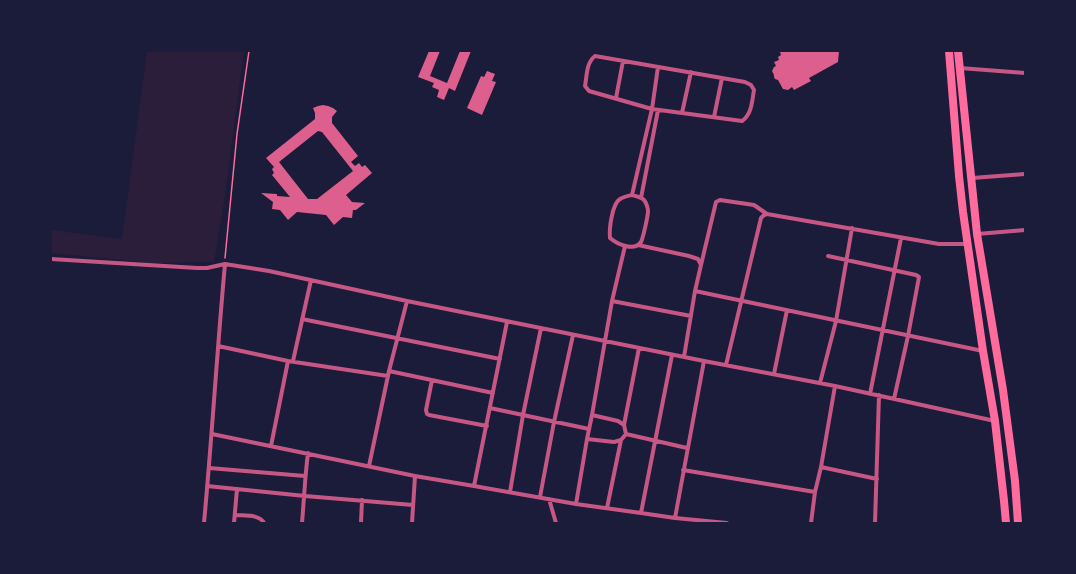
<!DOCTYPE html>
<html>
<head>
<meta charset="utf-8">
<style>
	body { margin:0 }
	#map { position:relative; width:1076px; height:574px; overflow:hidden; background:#1b1b3a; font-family:Montserrat,sans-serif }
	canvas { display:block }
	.frame { position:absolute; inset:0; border:52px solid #1b1b3a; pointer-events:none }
</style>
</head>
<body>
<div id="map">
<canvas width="1076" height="574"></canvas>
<div class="frame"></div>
</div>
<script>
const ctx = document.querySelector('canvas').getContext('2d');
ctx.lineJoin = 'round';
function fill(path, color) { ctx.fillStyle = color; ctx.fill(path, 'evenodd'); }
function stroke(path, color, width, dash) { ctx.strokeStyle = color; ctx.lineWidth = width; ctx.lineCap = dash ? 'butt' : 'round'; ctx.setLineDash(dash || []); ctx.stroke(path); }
const green = new Path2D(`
	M147 51H244L224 203 214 262 151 263 51 253V230L122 239Z`);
const building = new Path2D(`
	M429 51H440L430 76 447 83 460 51H471L455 91 449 88 444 100 437 97 439 90 432 87 434 83 418 77Z
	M781 51H839L838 62 809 78 811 81 794 90 792 87 788 90 783 89 778 80 775 79 774 77V75L772 71 774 67 776 66 774 62 779 60 778 57 781 55 780 52Z
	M487 71 495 74 492 81 496 82 482 115 467 108 481 76 484 77Z
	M323 105 328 106 333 108 337 111 332 117V123L358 156 351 162 355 166 359 163 362 167 365 165 372 173 346 195 352 202 365 203 356 210H353L352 218 343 217 334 225 326 215 297 212 288 220 280 210 272 209 273 202 261 193 277 194V196L290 197 272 175 274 173 272 169 274 167 266 158 315 119V113L313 108 318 106ZM318 131 322 132 353 171 317 199H308L279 162Z`);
const path = new Path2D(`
	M225 258 237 134 249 51`);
const minor = new Path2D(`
	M595 56 745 82 751 85 754 90C752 101 752 114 742 121L652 109 589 91 585 86C587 76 586 63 595 56Z
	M960 68 1025 73
	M616 98 623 61
	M682 113 691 72
	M714 117 722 78
	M972 178 1025 174
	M632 195C636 196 641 197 644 200 646 202 648 208 648 211 648 216 643 238 641 242 634 252 617 244 610 238 609 229 612 204 620 199 623 197 628 196 632 195Z
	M632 195 652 109 658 67
	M641 198 658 110
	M977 234 1025 230
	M638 245 689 256 698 259 701 265 695 291 684 357
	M828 256 916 275 919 277 908 336 894 399
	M51 259 197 268H207L225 264 269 271 407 301 704 361 835 386 995 421
	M701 265 716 202 720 200 754 205 767 214
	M695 291 983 351
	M612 301 691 316
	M302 319 500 359
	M218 346 288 361 388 376
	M293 361 311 280
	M726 365 761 218 764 215 767 214 939 244H968
	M389 371 493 393
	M774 374 787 310
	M432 380 426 410 427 414 429 415 487 426
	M820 383 836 321 852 228
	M870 394 901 238
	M490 408 589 429
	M624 425 639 348
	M212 434 415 476 474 486 576 504 641 513 675 518 727 523
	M626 434 687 448
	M587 439 614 442 621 440 626 434 624 425 618 421 592 415
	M271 446 288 361
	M369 466 389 371 407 301
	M821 467 877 479
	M209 468 305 476
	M683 470 815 492
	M207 486 305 496 413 505
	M474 486 507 322
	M510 492 523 415 541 328
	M540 497 554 422 573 335
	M549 499 556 523
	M576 504 587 439 592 415 612 301 625 246
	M607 508 621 440
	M641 513 672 355
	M235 515C245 516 259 514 264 523
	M675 518 704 361
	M204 523C212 437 217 351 225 264
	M234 523 237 489
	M302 523C304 500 305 476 308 453
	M361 523 362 500
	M412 523 415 476
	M811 523 815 492 821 467 835 386
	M875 523 879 395`);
const trunk = new Path2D(`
	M949 51 959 176 963 212 983 351 995 421 1004 501 1006 523
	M958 51 977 234 1003 390 1015 481 1018 523`);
fill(green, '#2a1e3b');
fill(building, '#dd5f8e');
stroke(path, '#ff6b9d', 1.5);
stroke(minor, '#c65784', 4);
stroke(trunk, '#ff6b9d', 8);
</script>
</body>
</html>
